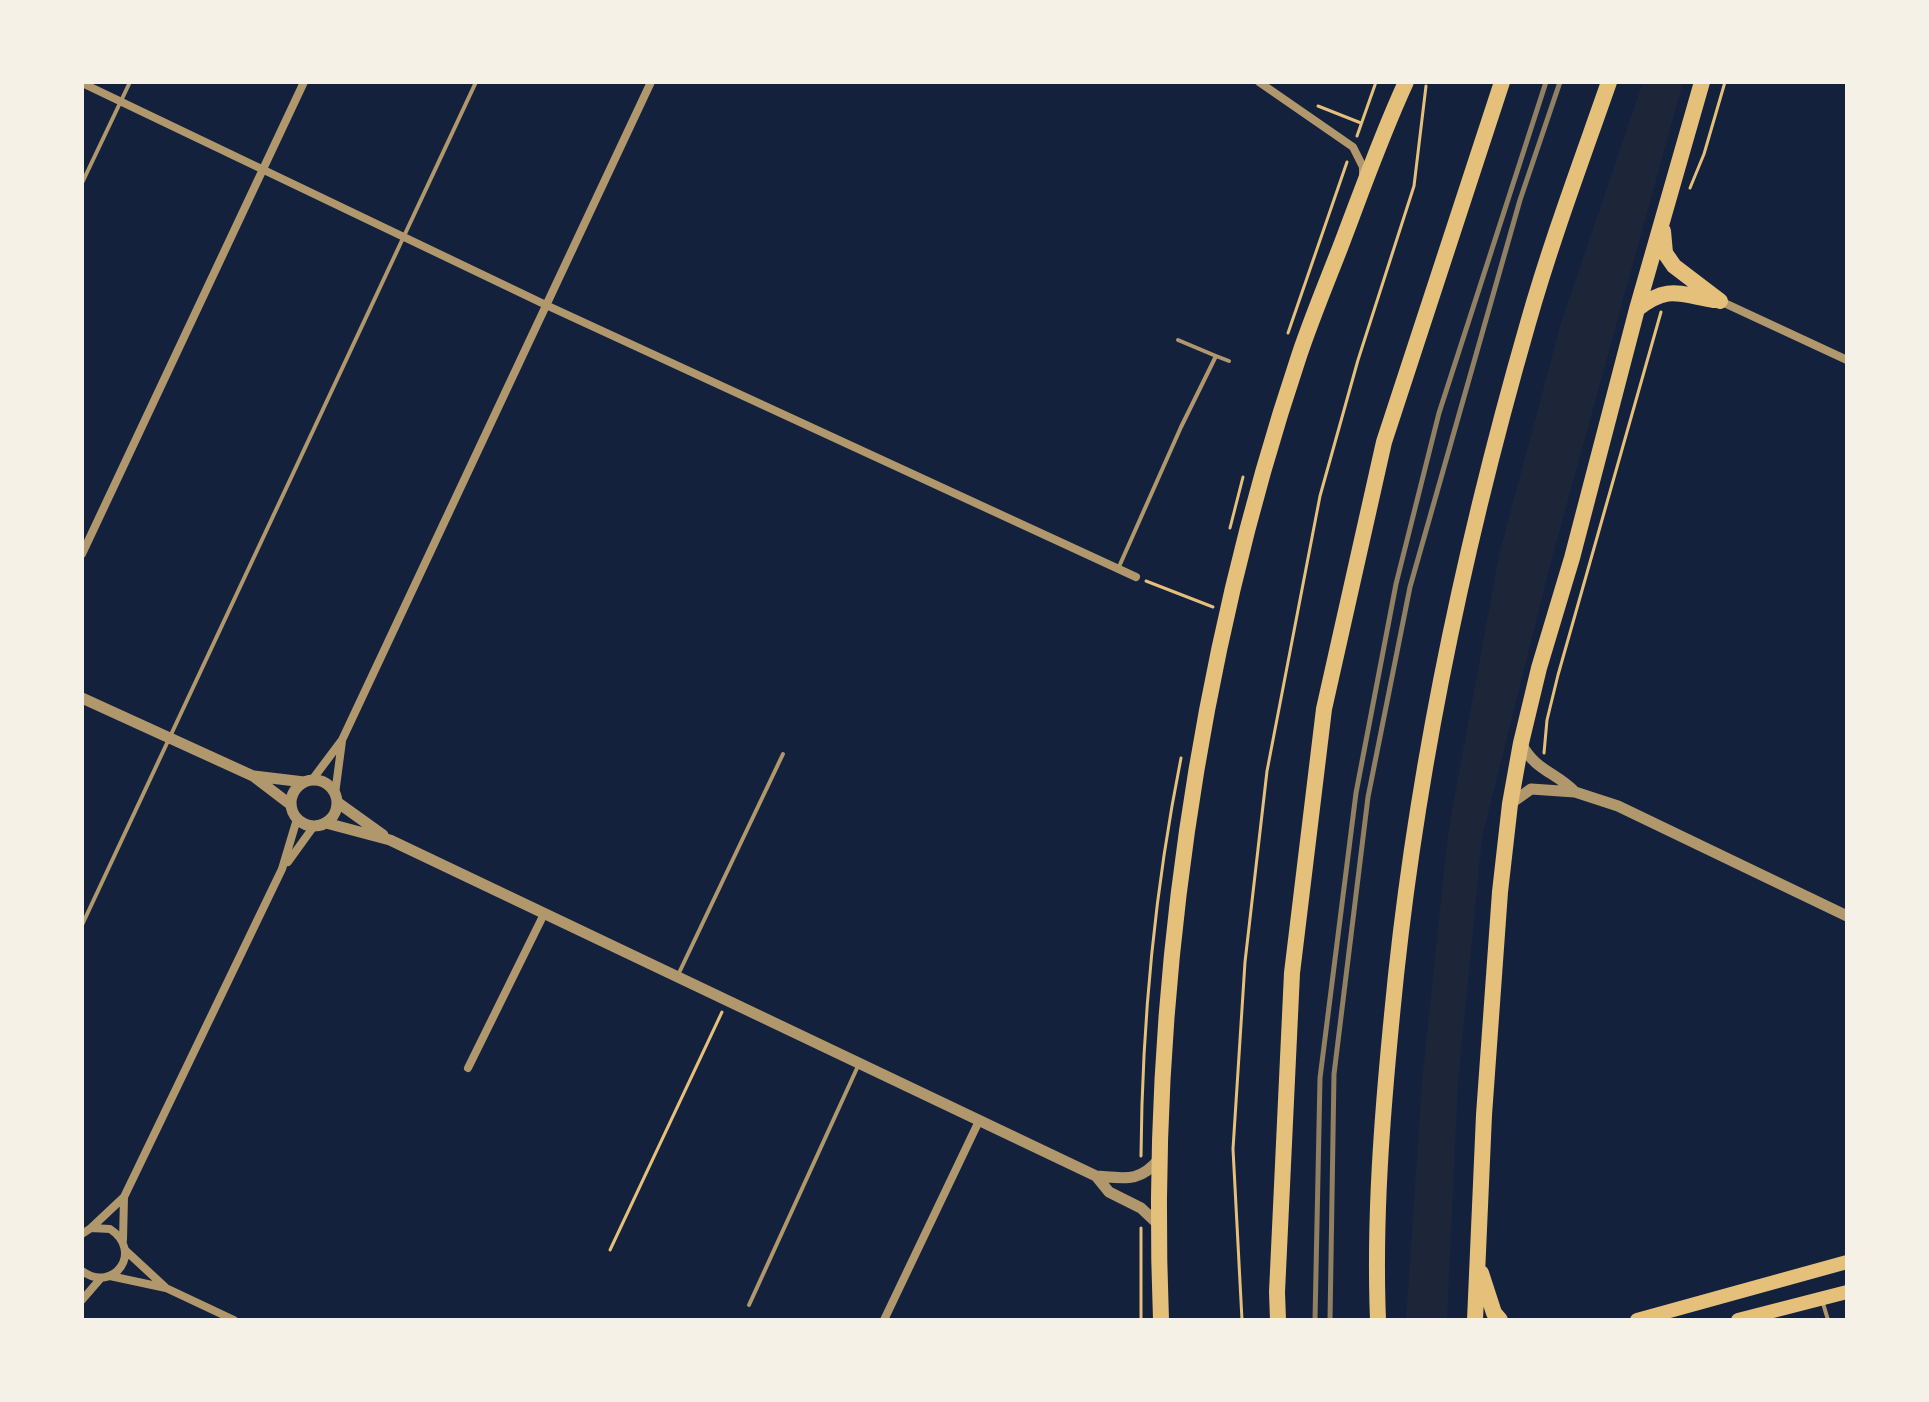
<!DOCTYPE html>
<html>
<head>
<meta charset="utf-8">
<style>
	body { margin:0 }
	#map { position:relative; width:1929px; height:1402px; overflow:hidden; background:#14213d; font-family:Overpass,sans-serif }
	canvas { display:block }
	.frame { position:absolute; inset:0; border:84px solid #f6f1e7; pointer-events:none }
</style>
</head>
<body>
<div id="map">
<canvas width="1929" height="1402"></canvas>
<div class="frame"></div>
</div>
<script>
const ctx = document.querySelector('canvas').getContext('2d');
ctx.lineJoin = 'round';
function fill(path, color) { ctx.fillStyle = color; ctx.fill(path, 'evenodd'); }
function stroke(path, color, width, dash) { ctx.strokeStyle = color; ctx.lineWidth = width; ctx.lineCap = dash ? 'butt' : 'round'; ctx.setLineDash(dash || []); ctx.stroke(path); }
const green = new Path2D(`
	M1643 82H1683L1549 569 1482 837 1458 1083 1447 1320H1406L1422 1082 1448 833 1499 555 1561 323Z`);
const path = new Path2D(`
	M1318 106 1361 123
	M1357 136 1376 82
	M1690 188 1704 154 1725 82
	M1288 333 1347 162
	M1230 528 1243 477
	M1146 581 1213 607
	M1544 753 1547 720 1558 675 1661 312
	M1141 1156C1142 1024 1155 888 1181 758
	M610 1250 722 1012
	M1141 1320V1228
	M1242 1320 1233 1149 1245 962 1267 771 1320 496 1358 360 1414 186 1426 86`);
const service = new Path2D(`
	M82 183 130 82
	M1178 340 1216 356
	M1118 569 1181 427 1216 356 1229 361
	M82 925 476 82
	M678 975 783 754
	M1822 1300 1828 1320
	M749 1305 858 1066`);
const minor = new Path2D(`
	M1259 82 1353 147 1363 167V174
	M82 83 546 305 1136 577
	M1720 301 1847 360
	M82 554 304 82
	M312 780 342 740 651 82
	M335 794 342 741
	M288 862 314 826
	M468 1068 544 914
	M91 1228 124 1197 282 869 297 819
	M82 1234 91 1228 110 1229C144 1251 114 1294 82 1271
	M123 1240 124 1197
	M125 1250 165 1287
	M110 1276 166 1288 234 1320
	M82 1300 101 1278
	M884 1320 979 1121`);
const tertiary = new Path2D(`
	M82 698 253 776 291 805
	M1521 743C1535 771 1556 772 1575 792
	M254 776 304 782
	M291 803a23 23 0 1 1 46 0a23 23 0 1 1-46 0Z
	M337 802 383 835
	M1510 804 1531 789 1575 792 1618 806 1847 916
	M326 823 390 840 1096 1176C1124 1178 1140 1183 1159 1159
	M1096 1176 1109 1192 1141 1208 1159 1225`);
const primary = new Path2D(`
	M1637 1320 1847 1262
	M1738 1320 1847 1292`);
const motorway = new Path2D(`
	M1663 231 1665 253 1674 266 1720 301
	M1637 309C1668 285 1678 294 1714 300
	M1481 1273 1494 1313 1500 1320
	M1161 1320C1148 1000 1197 660 1299 356 1311 320 1326 284 1340 248 1361 193 1381 136 1406 82
	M1278 1320 1277 1292 1292 973 1324 709 1384 442 1502 82
	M1378 1320C1374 1218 1382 1117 1392 1015 1414 781 1463 549 1528 323 1551 242 1581 162 1609 82
	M1475 1320 1484 1115 1500 892 1510 804 1521 743 1539 668 1572 558 1637 309 1702 82`);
const rail = new Path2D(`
	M1315 1320 1320 1078 1356 793 1396 584 1439 413 1546 82
	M1330 1320 1334 1074 1368 797 1410 587 1520 200 1560 82`);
fill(green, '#1d2539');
stroke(path, '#e5c07b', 3);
stroke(service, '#b1986c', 4);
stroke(minor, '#b1986c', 8);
stroke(tertiary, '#b1986c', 11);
stroke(primary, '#e5c07b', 14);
stroke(motorway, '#e5c07b', 16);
stroke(rail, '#918062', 5);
</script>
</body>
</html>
